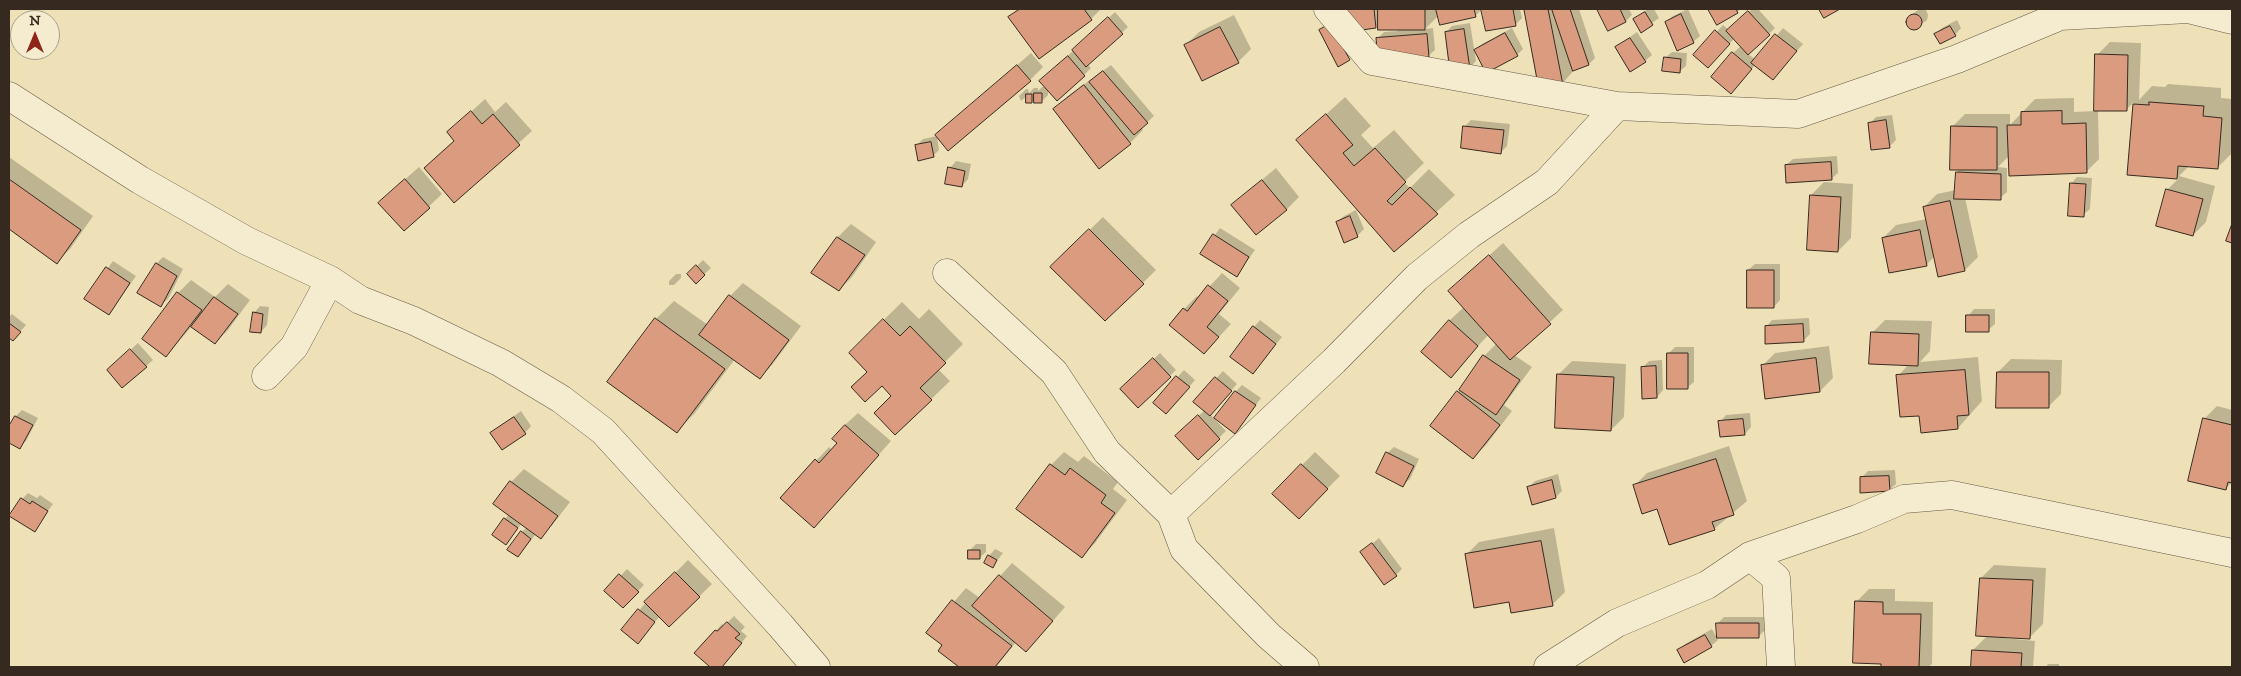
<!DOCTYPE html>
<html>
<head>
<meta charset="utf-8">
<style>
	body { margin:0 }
	#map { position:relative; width:2241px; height:676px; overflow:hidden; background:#efe1b7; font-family:"IM FELL DW Pica",serif }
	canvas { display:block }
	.frame { position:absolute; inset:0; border:10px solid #362a20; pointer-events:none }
	.north { position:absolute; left:10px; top:10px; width:50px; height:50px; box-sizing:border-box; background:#f5ecd0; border:1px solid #a99e8a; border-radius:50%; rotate:0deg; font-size:14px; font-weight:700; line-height:20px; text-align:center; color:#362a20 }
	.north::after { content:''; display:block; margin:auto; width:18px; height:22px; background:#8f2418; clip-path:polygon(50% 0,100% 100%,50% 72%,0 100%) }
</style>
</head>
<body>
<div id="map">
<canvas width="2241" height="676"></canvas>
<div class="frame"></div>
<div class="north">N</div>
</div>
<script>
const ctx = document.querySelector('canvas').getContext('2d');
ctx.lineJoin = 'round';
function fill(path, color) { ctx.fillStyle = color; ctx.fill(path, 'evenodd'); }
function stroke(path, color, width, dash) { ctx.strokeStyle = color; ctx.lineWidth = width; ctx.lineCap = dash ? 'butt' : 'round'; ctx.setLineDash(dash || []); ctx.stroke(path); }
const shadow = new Path2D(`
	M1019 9H1101L1091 19 1039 57 1010 17Z
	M1347 9H1482L1475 16 1439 15 1425 29 1433 28 1435 50 1428 56 1377 39 1384 32 1398 31V29L1380 23 1376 27 1349 31Z
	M1483 9H1520L1522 18 1515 25 1487 30Z
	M1528 9H1579L1595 58 1589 64 1575 69 1562 84 1526 11Z
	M1599 9H1629L1632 15 1626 21 1608 30Z
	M1648 9H1654L1659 18 1641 31 1634 19Z
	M1688 9 1700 36 1693 42 1666 22 1673 16Z
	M1710 9H1741L1717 23Z
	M1752 9H1758L1775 28 1748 54 1756 60 1783 28 1803 44 1779 72 1755 65 1738 86 1733 53 1741 46 1734 39 1714 60 1695 55 1723 25 1729 30Z
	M1919 9 1926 10 1928 15 1927 20 1914 30 1909 28 1907 23 1909 17Z
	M1115 12 1128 27 1087 64 1091 68 1084 75 1057 99 1048 89V95L1041 102 1035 98 1032 102 1027 96 1021 101 1019 96 1026 89H1028L1029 93 1034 88H1038V91L1042 87H1046L1047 75Z
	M1234 15 1251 49 1238 62 1186 45 1199 32Z
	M1957 20 1961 28 1955 35 1936 34 1942 28Z
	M1470 23 1476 61 1470 68 1446 32 1452 26Z
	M1512 28 1523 49 1517 55 1475 50 1482 44Z
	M1637 32 1652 55 1645 61 1616 47Z
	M2110 42 2141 43 2139 100 2152 86 2165 87 2168 84 2221 88V98L2232 99V153L2217 168 2189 166 2179 176 2215 186 2206 222 2193 235 2167 190 2179 178 2129 174 2134 102 2126 110H2098L2099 159 2086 172 2009 156 1998 167 2007 168V192L2000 198H1965L1978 257 1965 270 1935 256 1926 265 1883 238 1896 225 1927 219 1924 207 1937 194 1956 190 1957 172 1960 169 1952 127 1965 114H2010V125L2035 99 2074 98V112L2095 111 2097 55Z
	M1672 52 1687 53 1686 66 1679 72 1665 58Z
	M1031 53 1043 67 1030 80 936 135Z
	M1111 65 1154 116 1141 128 1143 130 1130 143 1055 109 1068 96Z
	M1345 97 1371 126 1361 135 1373 148 1394 130 1424 163 1404 182 1410 188 1429 169 1455 195 1394 251 1298 140Z
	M485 99 495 112 506 102 532 131 454 201 425 168 455 140 449 132Z
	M1892 115 1896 140 1889 147 1869 124 1876 117Z
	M1471 120 1510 124 1507 146 1501 152 1464 127Z
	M937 136 939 150 933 156 916 146 923 139Z
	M1837 156 1838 173 1831 179 1786 165 1793 159Z
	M9 157 93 216 70 249 57 262 9 228Z
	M956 161 971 164 968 179 962 186 950 168Z
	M419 167 442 194 404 230 393 190Z
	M1276 168 1299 197 1286 210 1232 205Z
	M2077 177 2092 178 2090 209 2083 215 2071 184Z
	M1824 182 1853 184 1851 238 1838 251 1811 195Z
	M1356 210 1364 229 1358 235 1345 241 1337 222 1344 216Z
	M1103 217 1156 270 1105 320 1052 267Z
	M851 224 876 242 852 277 839 290 813 272 838 237Z
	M1220 228 1255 250 1237 275 1202 253Z
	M1503 243 1563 310 1514 355 1532 367 1504 405 1512 411 1486 445 1473 458 1458 392 1484 356 1497 343 1489 334 1451 376 1449 321 1464 307 1450 291Z
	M163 257 183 269 168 299 161 305 157 263Z
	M703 260 711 268 696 282 695 268Z
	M113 261 136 276 109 314 86 298Z
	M1755 264H1780V300L1774 307 1748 270Z
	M1222 273 1240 288 1219 314 1231 324 1204 353 1184 309 1197 296 1199 298Z
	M676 274H681V278L674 285H669V281Z
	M191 280 215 297 228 284 250 300 228 330 215 343 192 326 166 356 178 293Z
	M743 283 801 326 772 365 759 378 735 359 695 413 677 431 656 319 674 301 708 325 730 296Z
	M902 302 919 319 929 309 963 344 938 369 950 381 895 434 893 396 850 353Z
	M260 306 269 307 267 325 261 332 254 313Z
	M1974 309H1995V324L1988 330 1968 316Z
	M12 314 26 325 13 340 9 336V317Z
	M1809 318 1810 334 1803 341 1766 327 1772 320Z
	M1260 320 1282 337 1253 373 1254 327Z
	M1885 320 1932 321 1930 351 1920 362 1978 357 1982 401 1958 428 1898 376 1909 364 1872 333Z
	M138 343 153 360 123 387 115 364Z
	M1829 346 1833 378 1820 391 1762 366 1775 353Z
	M1675 347H1694V382L1687 388 1668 354Z
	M1160 353 1176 370 1138 406 1122 389Z
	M2011 359 2062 360 2061 394 2048 407 1998 372Z
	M1662 360 1663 390 1657 397 1643 367 1649 361Z
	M1572 361 1626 364 1624 417 1611 430 1559 374Z
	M1184 370 1195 380 1173 406 1155 402Z
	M1223 371 1237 384 1210 414 1226 431 1198 458 1183 430 1205 410 1195 402Z
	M1242 385 1261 398 1241 426 1236 391Z
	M2217 406 2232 410V482L2226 488 2204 419Z
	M22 410 38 418 26 441 20 447 9 442V429L16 416Z
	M521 411 531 426 525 433H491Z
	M858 413 891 441 814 527 781 498 829 447 832 450 838 443 845 425Z
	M1750 413 1751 427 1745 434 1720 422 1726 415Z
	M1729 446 1747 501 1714 529 1658 507 1634 486 1647 473Z
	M1394 447 1419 459 1410 479 1403 485 1387 453Z
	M1064 452 1078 462 1084 456 1118 482 1113 489 1127 500 1095 543 1082 556 1051 465Z
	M1315 452 1340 476 1299 517 1302 465Z
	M524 469 570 502 553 524 540 537 536 534 518 556 522 532 527 527 522 523 506 543 505 519 509 514 495 504 511 482Z
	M1895 470 1896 484 1889 490 1861 478 1868 471Z
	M1558 474 1562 491 1556 497 1529 487 1535 481Z
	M28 493 37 498 40 495 53 504 34 530 22 499Z
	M1554 528 1565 592 1552 605 1510 600 1466 555 1479 542Z
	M1379 538 1402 569 1396 575 1362 552Z
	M976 544H986V552L979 558 970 550Z
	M995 549 1003 553 993 566 989 556Z
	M688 560 712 584 669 626 660 616 638 642 623 630 646 602Z
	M1012 563 1065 607 1039 637 1016 642 996 667H961L939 650 943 645 927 633 966 588 980 598Z
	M1994 565 2046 568 2043 624 2030 637 2004 636V638L2035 641 2033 667H1972L1973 650 1988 635 1981 578Z
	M627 569 644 585 623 606 606 591Z
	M1869 589H1895V601L1933 602 1932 664 1928 667H1882V662L1856 602Z
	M734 616 745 627 741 631 747 636 722 667H712L696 653 722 624 724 626Z
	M1724 617H1765V630L1759 636 1717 624Z
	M1712 629 1718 640 1711 646 1679 650 1685 644Z
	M2048 664H2059V667H2046Z`);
const building = new Path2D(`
	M1020 9H1084L1092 20 1039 59 1008 17Z
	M1346 9H1374L1376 28 1348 32Z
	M1378 9H1425V30H1378Z
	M1436 9H1474L1476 17 1440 25Z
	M1481 9H1513L1516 26 1486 31Z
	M1533 9H1548L1563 85 1539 90 1524 10Z
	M1552 9H1570L1589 65 1573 71Z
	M1597 9H1620L1626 22 1608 31Z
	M1708 9H1736L1738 13 1717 25Z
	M1819 9H1840L1824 18Z
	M1748 11 1770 35 1748 55 1726 31Z
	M1645 12 1653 25 1641 33 1633 19Z
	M1906 22a8 8 0 1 1 16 0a8 8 0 1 1-16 0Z
	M1681 14 1694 43 1677 51 1665 22Z
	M1108 17 1123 34 1086 67 1072 50Z
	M1330 24 1350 60 1338 67 1319 30Z
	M1950 26 1956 36 1940 44 1934 34Z
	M1220 27 1239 63 1202 81 1184 45Z
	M1464 29 1470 69 1450 72 1445 32Z
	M1715 30 1730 44 1708 68 1693 55Z
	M1505 33 1518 56 1486 73 1474 50Z
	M1427 34 1429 57 1378 61 1376 38Z
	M1775 34 1797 51 1773 80 1751 63Z
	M1630 38 1646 62 1630 72 1615 47Z
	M1732 52 1752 69 1731 94 1711 77Z
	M2095 54 2128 55 2127 111H2094Z
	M1068 56 1085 76 1057 101 1039 81Z
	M1664 57 1681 59 1680 73 1662 71Z
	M1017 65 1031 81 948 151 935 135Z
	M1103 71 1148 123 1134 135 1089 82Z
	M1084 85 1131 144 1099 169 1053 109Z
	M1034 93H1042V103H1034Z
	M1026 94H1032V103H1026Z
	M2149 102 2204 106 2203 116 2222 118 2218 169 2178 166 2177 179 2127 175 2133 104 2149 105Z
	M471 111 482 124 493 114 520 145 454 203 424 168 454 141 447 132Z
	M2062 111V124L2086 123 2087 173 2009 176 2007 125H2021V112Z
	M1326 114 1353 145 1343 153 1354 166 1375 148 1406 182 1387 201 1392 205 1410 187 1438 214 1394 252 1296 140Z
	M1886 120 1890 148 1871 150 1868 123Z
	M1463 126 1504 130 1501 154 1461 148Z
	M1951 126 1997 127V170H1950Z
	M931 142 934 157 918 161 915 145Z
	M1831 162 1832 180 1786 183 1785 165Z
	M948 167 965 171 962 187 945 184Z
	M1956 172 2001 174V200L1954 199Z
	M9 179 81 230 57 264 9 229Z
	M405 179 430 208 404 231 378 203Z
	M1262 180 1287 210 1256 235 1231 205Z
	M2070 183 2086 184 2084 217 2068 216Z
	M2166 189 2203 199 2193 236 2156 226Z
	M1810 195 1841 197 1838 252 1807 250Z
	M1950 201 1965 271 1938 277 1923 207Z
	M1350 216 1358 237 1344 243 1336 222Z
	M2232 224V243L2226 241Z
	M1089 229 1144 284 1105 321 1050 267Z
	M1920 230 1927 266 1889 273 1882 238Z
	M1213 234 1249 257 1237 277 1200 254Z
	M837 237 865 255 839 291 811 273Z
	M1489 255 1551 324 1510 360 1448 291Z
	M156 263 177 276 161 307 137 293Z
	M696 265 705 275 696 284 687 274Z
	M106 267 130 283 109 315 84 299Z
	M1747 270H1774V308H1747Z
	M1208 285 1228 301 1207 327 1219 337 1204 354 1169 325 1183 308 1187 311Z
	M177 292 202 310 166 357 142 339Z
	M729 295 789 340 760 379 699 335Z
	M214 297 238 314 215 344 191 327Z
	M253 312 263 314 261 333 250 332Z
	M1966 315H1989V332H1966Z
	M655 318 725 369 677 433 607 382Z
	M883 319 900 336 910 326 946 363 920 388 932 400 895 435 874 413 891 396 882 386 865 402 851 387 867 372 849 353Z
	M1449 320 1478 346 1451 378 1421 352Z
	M9 323 21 332 13 341 9 338Z
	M1803 324 1804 342 1765 344V326Z
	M1253 326 1276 344 1253 374 1230 357Z
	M1871 332 1919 334 1918 366 1869 364Z
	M130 349 147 367 122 388 107 370Z
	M1667 353H1688V389H1667Z
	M1483 355 1520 380 1496 415 1459 390Z
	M1153 358 1171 377 1138 408 1120 389Z
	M1816 358 1820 392 1765 399 1761 365Z
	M1656 366 1657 398 1642 399 1641 367Z
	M1965 370 1969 415 1957 416 1958 429 1921 433 1919 416 1900 417 1896 375Z
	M1997 372H2049V408H1996Z
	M1557 374 1614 377 1611 431 1555 428Z
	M1176 376 1190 387 1166 414 1153 403Z
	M1215 377 1232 391 1210 416 1193 402Z
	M1235 391 1256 405 1235 434 1214 418Z
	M1457 391 1500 425 1473 459 1430 426Z
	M1198 415 1220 439 1198 460 1175 436Z
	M15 416 33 425 20 449 9 443V426Z
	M514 417 526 434 502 450 490 433Z
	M2203 418 2232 425V483L2228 482 2226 490 2188 481Z
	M1743 419 1745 435 1720 437 1718 421Z
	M845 425 879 455 814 528 780 498 815 459 819 463 837 443 832 439Z
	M1386 452 1414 466 1403 487 1376 473Z
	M1716 459 1734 515 1712 522 1715 530 1669 545 1657 509 1642 514 1633 485Z
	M1050 464 1065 475 1070 468 1106 495 1101 503 1115 513 1082 558 1016 509Z
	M1301 464 1328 489 1299 519 1272 494Z
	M1889 476 1890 491 1860 493V477Z
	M1552 480 1556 498 1532 505 1527 487Z
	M510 481 558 516 541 539 493 504Z
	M21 498 30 504 32 501 48 511 35 532 9 516Z
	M504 518 518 528 506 545 492 535Z
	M521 531 531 539 518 557 507 550Z
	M1541 541 1553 606 1511 613 1509 602 1474 608 1465 554Z
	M1372 543 1397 576 1384 585 1360 552Z
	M968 550H980V559H968Z
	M988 555 997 560 993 568 984 563Z
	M675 572 700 597 669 627 644 602Z
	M619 574 639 592 623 608 604 591Z
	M999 575 1053 621 1026 652 972 606Z
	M1980 578 2033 580 2030 639 1976 636Z
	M952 600 1012 646 995 667H959L938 651 942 645 926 633Z
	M1855 601 1883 602V614H1921L1919 667H1881V664L1853 663Z
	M638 609 655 622 638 644 621 630Z
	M727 622 740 634 735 638 742 643 722 667H710L694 653 715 630 717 631Z
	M1716 623H1759V638H1717Z
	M1705 635 1712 647 1684 663 1677 650Z
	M1972 650 2022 653 2021 667H1971Z`);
const minor = new Path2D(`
	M1328 9 1372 61 1617 106
	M9 96 140 180 247 241 330 280 360 300 414 321 501 363 561 399 603 431 780 625 816 667
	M947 273 1054 372 1107 452 1171 514 1184 549 1269 636 1305 667
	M266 376 294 347 330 280
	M1171 514 1334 361 1417 277 1469 235 1547 182 1617 106 1798 114 1957 59 2060 16 2188 9 2232 20
	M1750 556 1776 578 1781 667
	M1548 667 1617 623 1707 585 1750 556 1857 519 1904 499 1952 495 2232 553`);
fill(shadow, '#0003');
fill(building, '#da9b7e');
stroke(building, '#362a20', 1);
stroke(minor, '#645846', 29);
stroke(minor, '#f5ecd0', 28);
</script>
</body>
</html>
